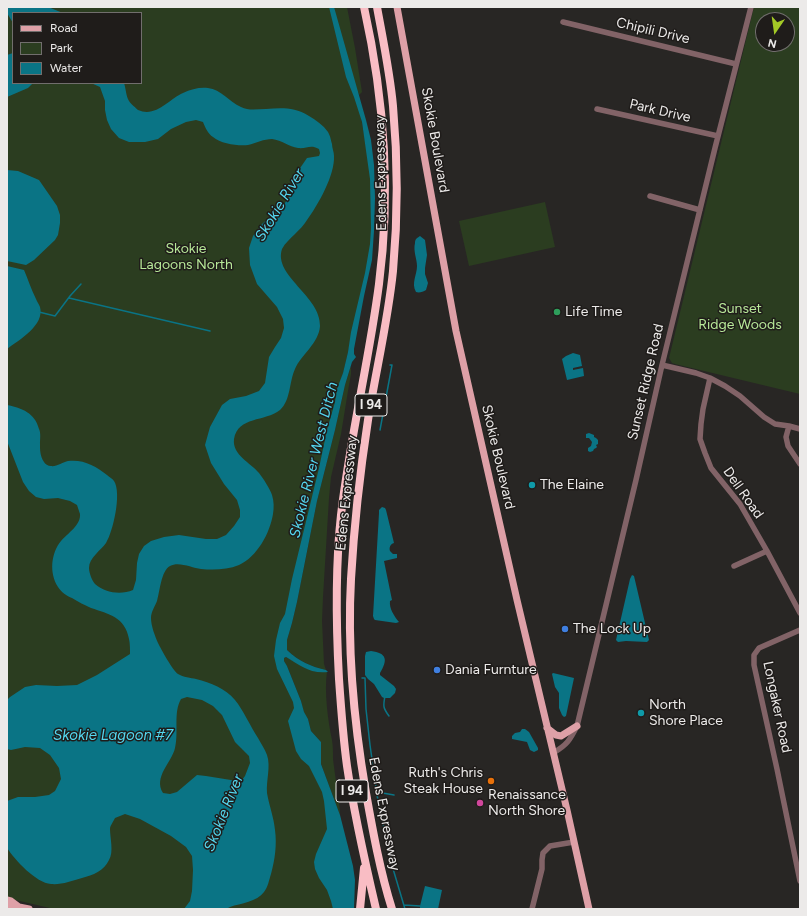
<!DOCTYPE html>
<html>
<head>
<meta charset="utf-8">
<style>
	body { margin:0 }
	#map { position:relative; width:807px; height:916px; overflow:hidden; background:#282624; font-family:Figtree,sans-serif }
	canvas { display:block }
	.frame { position:absolute; inset:0; border:8px solid #eceae9; pointer-events:none }
	.legend { position:absolute; left:12px; top:12px; width:130px; height:72px; box-sizing:border-box; background:#1f1c1a; border:1px solid #716e6d; margin:0; padding:5px 7px; list-style:none; font-size:12px; color:#eceae9 }
	.legend li { display:flex; align-items:center; gap:8px; height:20px }
	.legend b { width:20px; border:1px solid #716e6d }
	.north { position:absolute; left:755px; top:12px; width:40px; height:40px; box-sizing:border-box; background:#1f1c1a; border:1px solid #716e6d; border-radius:50%; rotate:193deg; font-size:11px; font-weight:700; line-height:16px; text-align:center; color:#eceae9 }
	.north::after { content:''; display:block; margin:auto; width:14px; height:18px; background:#a3c926; clip-path:polygon(50% 0,100% 100%,50% 72%,0 100%) }
</style>
</head>
<body>
<div id="map">
<canvas width="807" height="916"></canvas>
<div class="frame"></div>
<ul class="legend">
<li><b style="height:5px;background:#dea0a7"></b>Road</li>
<li><b style="height:11px;background:#2b3d20"></b>Park</li>
<li><b style="height:11px;background:#0a7485"></b>Water</li>
</ul>
<div class="north">N</div>
</div>
<script>
const ctx = document.querySelector('canvas').getContext('2d');
ctx.lineJoin = 'round';
function fill(path, color) { ctx.fillStyle = color; ctx.fill(path, 'evenodd'); }
function stroke(path, color, width, dash) { ctx.strokeStyle = color; ctx.lineWidth = width; ctx.lineCap = dash ? 'butt' : 'round'; ctx.setLineDash(dash || []); ctx.stroke(path); }
function label(font, color, halo, rows, align = 'center') {
  ctx.font = font + ' Figtree,sans-serif'; ctx.lineWidth = 3; ctx.setLineDash([]); ctx.textBaseline = 'middle'; ctx.strokeStyle = halo; ctx.fillStyle = color; for (const [text, x, y, turn = 0] of rows) {
    ctx.save(); ctx.translate(x, y); ctx.rotate((+turn || 0) * Math.PI / 180); ctx.textAlign = isNaN(turn) ? turn : align; if (halo) ctx.strokeText(text, 0, 0); ctx.fillText(text, 0, 0); ctx.restore();
  }
}
const green = new Path2D(`
	M7 7H347L355 48 362 92 359 95 358 92V101L372 179V239L364 284 279 646 318 770 351 909H54L7 898ZM13 13H141V83H13Z
	M754 7H800V394L675 364 672 363 669 358ZM763 20H787V44H763Z
	M545 202 555 247 469 266 459 221Z
	M351 366V374L348 391 341 434 331 477 329 498 323 597 322 621 324 664 326 670C310 666 300 662 287 650V640L292 623 297 602 317 501 335 430 345 385Z
	M286 657 314 671 327 672C324 691 328 721 332 740 333 746 333 752 333 759 335 776 338 793 340 811V815L321 764V742L311 731 308 719 304 713 301 701 287 666 284 661V658Z`);
const water = new Path2D(`
	M7 7H48L63 13H13V23L7 13Z
	M329 7H334L366 120 371 140 374 165 375 198 374 231 372 260 364 296 354 349V354L356 357 352 362 345 385 335 430 317 501 297 602 292 623 287 640V650C300 662 310 666 326 670L328 672C309 674 300 665 286 657L284 658V661L287 666 301 701 304 712 308 719 311 731 321 742V764L340 815 353 866 355 880 354 909H333L331 901 327 890 319 878 315 869 314 862 316 854 327 829 324 801 322 792 309 766 301 759 296 751 288 721 294 708 293 702 277 669 274 656 276 640 280 623 285 614 292 579 319 468 327 430 335 402 337 389 343 373 348 352 351 332 365 273 370 244 371 228 370 179 362 122 354 97 346 77Z
	M13 53V83H33L28 88 7 97V55Z
	M91 83H124C126 89 126 96 129 101 131 104 136 108 138 110 156 118 169 99 183 93 191 89 200 87 208 88 221 89 229 102 241 107 249 111 257 109 266 109 282 108 294 107 309 116 316 120 323 125 328 132 331 138 330 137 332 144 332 148 334 152 334 156 335 175 318 205 307 220 304 225 299 230 295 234 290 239 285 243 282 249 273 276 321 296 320 326 319 343 301 355 295 369 289 382 291 400 280 410 265 422 238 416 234 439 232 455 251 463 259 473 263 478 270 489 272 495 274 501 274 508 273 514 270 533 257 557 239 565 227 570 213 570 201 569 192 568 179 561 170 566 161 571 160 591 157 601 155 606 151 612 151 618 151 626 155 636 158 643 161 649 173 671 178 674 183 677 191 678 196 679 211 683 225 688 235 700 244 711 250 726 258 738 261 744 265 749 267 755 271 766 266 781 267 793 269 805 274 818 275 830 277 845 275 859 271 874 269 880 268 887 264 892 257 902 241 903 230 907L226 909H184L190 901 192 891 193 870 192 856 186 847 171 836 140 819 125 814 115 818C113 822 110 826 110 829 110 838 114 852 109 860 104 871 93 875 82 878 72 881 61 885 51 884 36 883 15 860 7 848V801L18 797H35L49 795 55 791 61 779 59 768 50 755 40 748 25 747 11 750 7 749V700L10 697 25 687 36 685 57 686 77 685 97 675 130 654C130 649 130 643 129 639 125 617 109 614 91 608 85 605 78 602 72 598 67 596 61 592 58 587 49 573 51 553 61 541 68 533 81 525 80 514 79 511 78 508 77 505L70 501 58 498 44 499 36 497 29 491 23 482 7 441V405C22 408 35 413 39 429 41 433 40 439 40 444 40 450 40 456 44 462 45 464 48 466 51 466 56 467 63 462 68 461 83 459 96 466 107 475 109 477 113 479 114 481 122 493 113 532 106 543 101 550 89 558 89 568 89 571 90 574 91 577 92 579 93 582 95 584 105 593 121 595 133 590L136 580 137 563 139 554 144 546 151 541 164 537 179 535 206 539H217L226 535 234 526 240 517V510L237 500 224 484 211 463 205 445 210 427 222 405 230 399 246 396 259 391 265 383 269 357 275 347 281 338 284 328 283 319 277 307 257 284 250 265 249 248 253 236 262 224 283 206 292 192 296 174 307 158 319 156 320 153 319 149C310 144 307 149 298 148 289 147 282 140 272 139 264 139 256 143 248 145 238 146 221 144 213 137 208 134 205 127 203 122L196 120 186 122 171 129 158 139 145 142H129L119 138 111 129 107 120 105 110V101L100 87ZM187 697 202 700 213 706 222 715 235 742 249 756 250 763 245 776 242 780 237 781 206 776 197 775 177 792 170 794 163 793C153 777 172 762 175 748 179 732 173 713 181 699Z
	M7 170 18 171 39 180 57 206 60 215V223L58 235 55 240 34 260 26 265 7 261Z
	M420 236 425 240 427 255 425 268V274L428 283 426 290C423 292 419 293 416 292 411 283 417 275 417 266 417 259 413 251 415 243 415 239 417 238 420 236Z
	M7 266 24 270C28 279 31 289 36 299 37 302 39 304 40 307 45 325 19 340 7 349Z
	M573 353 580 355 582 366 573 368V370L583 368 584 376 567 380 562 359 566 356Z
	M589 433 594 435V437L596 438 598 440V444L596 445 597 447 596 448 594 449 593 451 590 452 588 451V448L591 446 592 442 589 438H586V434Z
	M382 507 385 508 386 510 394 543C390 544 389 548 390 551L393 554H397V558L384 561 392 600 390 601C389 608 394 616 399 622L396 623 375 620 374 619 373 616 379 513V510Z
	M632 575 634 576 649 640 647 642 626 641 618 642 616 640 630 579Z
	M371 651C387 653 388 660 380 673V675L394 686 396 689 395 693 390 698H384L382 697 374 684 368 679 365 675V656L366 652Z
	M553 673 574 678 566 716 564 717 562 715 559 708V693L555 687 552 674Z
	M522 729H525L529 732 538 748V750L534 752 530 750 527 742 512 739V736L515 733 520 732Z
	M425 886 442 890 438 909H420V906Z`);
const stream = new Path2D(`
	M69 298 210 331
	M39 312 55 316 70 296 81 284
	M380 430 392 365H390
	M362 678H365L366 709 370 745 377 795 391 862 405 909
	M385 696C383 706 383 708 389 716
	M377 792 394 795
	M404 905 420 906`);
const minor = new Path2D(`
	M563 22 736 64
	M597 109 718 136
	M650 196 700 210
	M662 365 696 373 710 378 725 386 740 396 764 417 775 424 789 426 786 437 788 446 800 464
	M710 378 703 409 701 424 700 439 705 453 711 468 740 504 767 551 800 613
	M789 426 800 429
	M734 566 767 551
	M800 630 759 648 754 655V665L777 769 800 881
	M553 753C567 745 570 740 577 726L636 480 662 365 715 148 751 7
	M532 909 542 869V860L543 853 550 846 574 842`);
const major = new Path2D(`
	M397 7 456 331 517 600 567 810 589 909
	M547 728 556 735 561 736 577 726
	M7 900 11 901 19 907
	M7 907H19L29 909`);
const highway = new Path2D(`
	M364 7C384 97 391 192 379 284 369 361 350 437 341 515 335 569 336 624 339 679 341 708 343 737 347 766 354 814 365 862 376 909
	M377 7C383 40 390 73 393 106 398 161 398 216 393 271 388 321 376 370 368 420 360 472 354 526 351 579 347 651 354 723 366 793 373 832 380 871 392 909
	M360 909 364 868`);
const markers = [
	[557,312,4,"#2e9e5b"],
	[532,485,4,"#0f9aa8"],
	[565,629,4,"#3f7fe0"],
	[437,670,4,"#3f7fe0"],
	[641,713,4,"#0f9aa8"],
	[491,781,4,"#e8710a"],
	[480,803,4,"#d1479c"]
];
const shields = [
	[371,405,32],
	[352,791,32]
];
const shieldNames = [
	["I 94",371,405],
	["I 94",352,791]
];
const streetNames = [
	["Chipili Drive",653,31,13],
	["Park Drive",660,111,13],
	["Skokie Boulevard",435,140,80],
	["Edens Expressway",381,173,-91],
	["Sunset Ridge Road",646,382,-77],
	["Skokie Boulevard",498,457,77],
	["Edens Expressway",347,493,-84],
	["Dell Road",743,493,55],
	["Longaker Road",777,707,78],
	["Edens Expressway",384,814,79]
];
const parkNames = [
	["Skokie",186,249],
	["Lagoons North",186,265],
	["Sunset",740,309],
	["Ridge Woods",740,325]
];
const poiNames = [
	["Life Time",565,312],
	["The Elaine",540,485],
	["The Lock Up",573,629],
	["Dania Furnture",445,670],
	["North",649,705],
	["Shore Place",649,721],
	["Ruth's Chris",483,773,"right"],
	["Steak House",483,789,"right"],
	["Renaissance",488,795],
	["North Shore",488,811]
];
const waterNames = [
	["Skokie River",280,205,-59],
	["Skokie River West Ditch",314,460,-76],
	["Skokie Lagoon #7",113,736],
	["Skokie River",224,813,-68]
];
fill(green, '#2b3d20');
fill(water, '#0a7485');
stroke(stream, '#0a7485', 1.5);
stroke(minor, '#826367', 5.5);
stroke(major, '#dea0a7', 7);
stroke(highway, '#f9bdc4', 8);
for (const [x, y, r, color] of markers) { const dot = new Path2D(); dot.arc(x, y, r, 0, 2 * Math.PI); ctx.fillStyle = color; ctx.fill(dot); stroke(dot, '#1f1c1a', 1.5); }
for (const [x, y, w] of shields) { const box = new Path2D(); box.roundRect(x - w / 2, y - 11, w, 22, 3); ctx.fillStyle = '#1f1c1a'; ctx.fill(box); stroke(box, '#eceae9', 1); }
label('bold 13px', '#eceae9', null, shieldNames);
label('14px', '#eceae9', '#1f1c1a', streetNames);
label('14px', '#b7e898', '#1f1c1a', parkNames);
label('14px', '#eceae9', '#1f1c1a', poiNames, 'left');
label('italic 15px', '#54d7ef', '#1f1c1a', waterNames);
</script>
</body>
</html>
